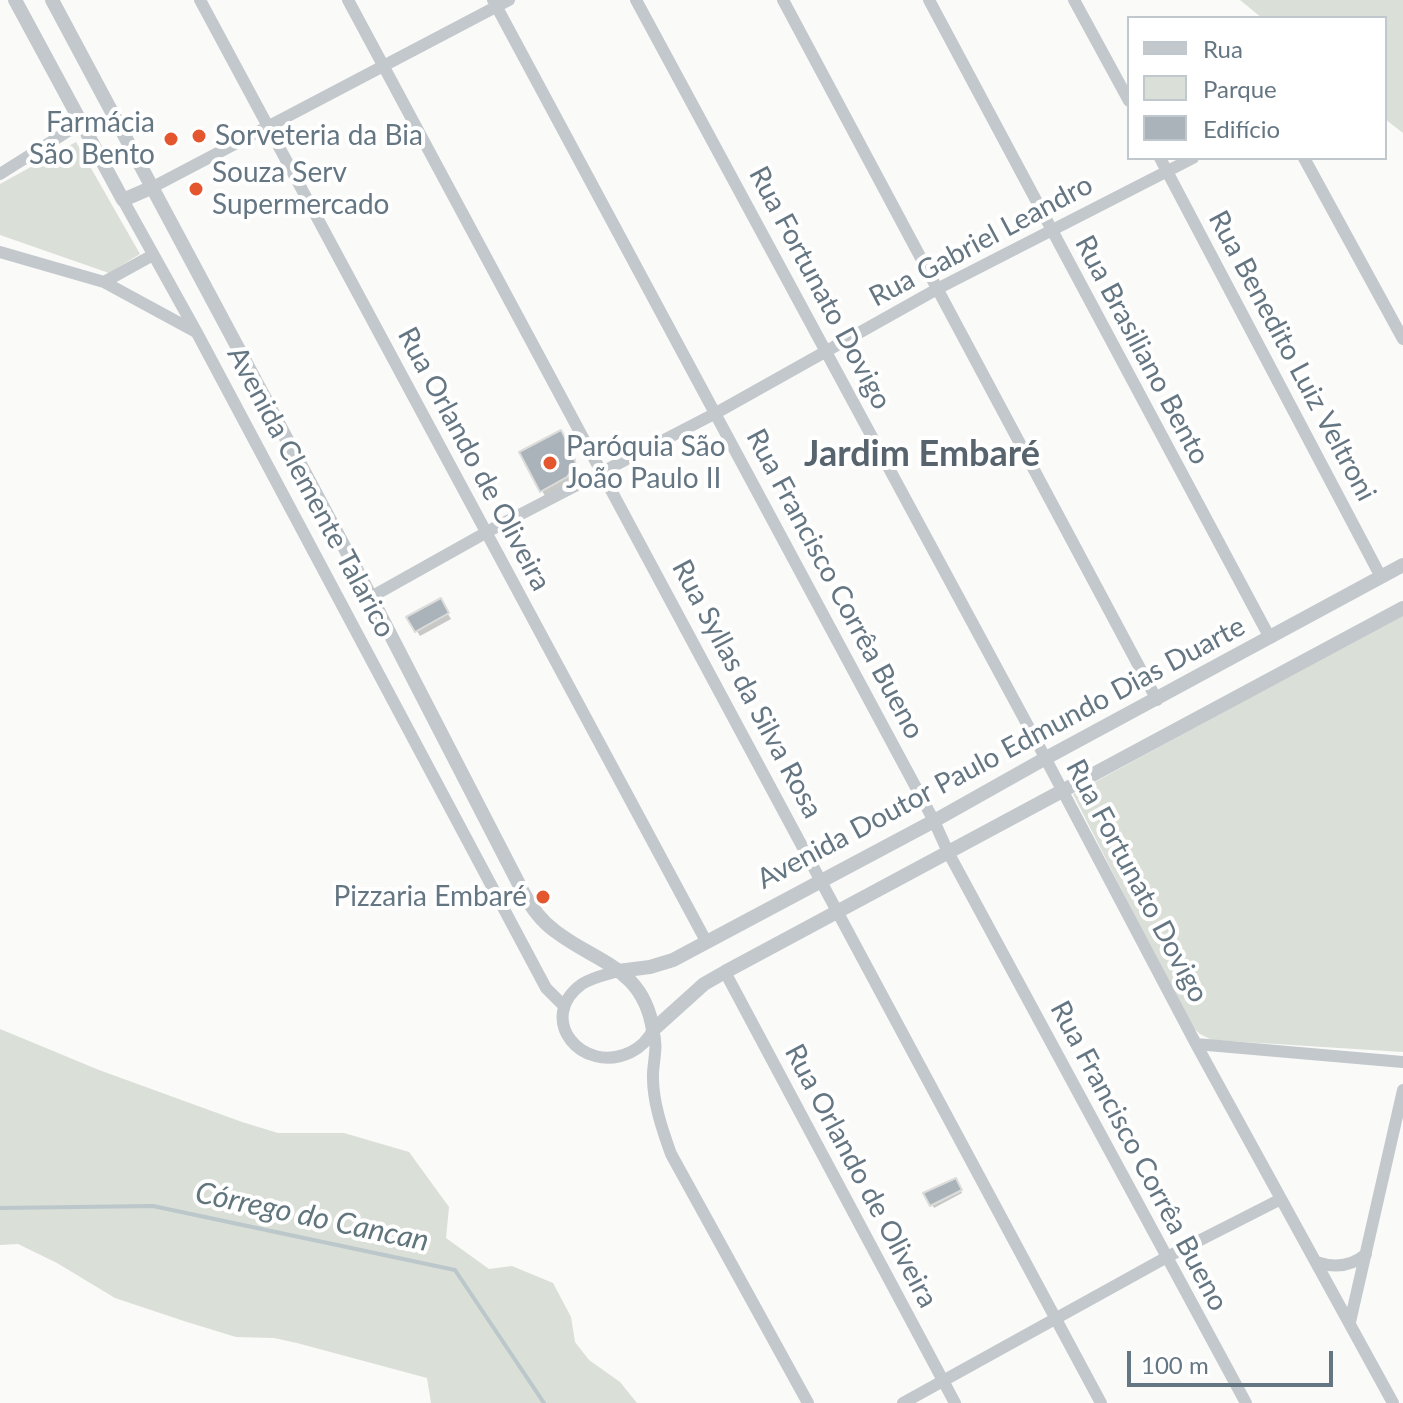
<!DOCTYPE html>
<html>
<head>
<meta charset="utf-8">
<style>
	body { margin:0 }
	#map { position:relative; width:1403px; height:1403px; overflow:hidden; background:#fafaf8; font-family:Lato,sans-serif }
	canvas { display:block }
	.legend { position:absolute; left:1127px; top:16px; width:260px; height:144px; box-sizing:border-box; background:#fff; border:2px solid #c1c8cd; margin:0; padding:10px 14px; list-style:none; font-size:24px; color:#657683 }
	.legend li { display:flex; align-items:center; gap:16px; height:40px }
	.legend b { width:40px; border:2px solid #c1c8cd }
	.scale { position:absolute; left:1127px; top:1351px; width:206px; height:36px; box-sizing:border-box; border:4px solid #657683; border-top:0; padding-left:10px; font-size:24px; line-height:28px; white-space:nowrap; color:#657683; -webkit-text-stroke:6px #fff; paint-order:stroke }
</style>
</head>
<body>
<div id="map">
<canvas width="1403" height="1403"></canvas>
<ul class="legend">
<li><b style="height:10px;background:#c3c8cc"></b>Rua</li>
<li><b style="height:22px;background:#dadfd7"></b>Parque</li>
<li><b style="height:22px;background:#aab3b9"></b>Edifício</li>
</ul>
<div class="scale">100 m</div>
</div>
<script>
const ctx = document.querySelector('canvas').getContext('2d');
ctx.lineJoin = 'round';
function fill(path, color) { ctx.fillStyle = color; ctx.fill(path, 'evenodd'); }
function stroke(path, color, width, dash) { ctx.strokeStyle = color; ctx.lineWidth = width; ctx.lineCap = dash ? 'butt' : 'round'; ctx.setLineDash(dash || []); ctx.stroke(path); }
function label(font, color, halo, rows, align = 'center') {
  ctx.font = font + ' Lato,sans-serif'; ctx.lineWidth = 8; ctx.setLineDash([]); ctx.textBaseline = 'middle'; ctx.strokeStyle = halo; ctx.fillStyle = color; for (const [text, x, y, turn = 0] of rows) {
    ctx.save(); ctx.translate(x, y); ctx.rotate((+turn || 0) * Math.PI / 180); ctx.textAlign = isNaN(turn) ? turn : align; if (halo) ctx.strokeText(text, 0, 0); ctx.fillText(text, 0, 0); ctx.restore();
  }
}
const green = new Path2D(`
	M1240 0H1403V133L1385 119V18H1262Z
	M76 142 140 254 109 273 0 235V184Z
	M1403 614V1052L1212 1040 1200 1034 1190 1025 1073 794Z
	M0 1029 99 1070 242 1122 278 1133H344L409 1152 449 1207 446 1238 489 1269 512 1266 553 1283 571 1317 575 1342 589 1360 620 1382 637 1403H431L427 1378 297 1343 274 1338 236 1337 187 1322 115 1298 57 1263 18 1244 0 1245Z`);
const shadow = new Path2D(`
	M560 433 576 462 579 475 571 485 546 498 522 453Z
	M440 601 451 619 420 636 409 618Z
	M955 1181 962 1193 934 1208 926 1193Z`);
const stream = new Path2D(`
	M0 1208 153 1206 455 1270 544 1403`);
const building = new Path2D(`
	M561 430 573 452 576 466 567 477 540 492 519 452Z
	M441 598 449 613 415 632 406 617Z
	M956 1178 962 1190 930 1206 923 1193Z`);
const minor = new Path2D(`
	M200 0 706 941
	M348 0 1101 1403
	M493 0 934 821 948 852 1246 1403
	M636 0 1040 748 1196 1044 1393 1403
	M783 0 1157 700
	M929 0 1270 638
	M1074 0 1129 101
	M1160 158 1381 577
	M1304 158 1403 339
	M0 174 81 123
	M153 187 509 0
	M123 200 197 333 546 988 564 1006
	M0 252 104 282 196 332
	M104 282 153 255
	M371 597 496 527 716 413 939 288 1193 158
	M618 971C605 975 593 977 582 984 535 1018 582 1076 631 1052 641 1047 648 1040 653 1030
	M725 972 955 1403
	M653 1030C658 1045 654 1057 653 1073 652 1100 662 1129 671 1154L808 1403
	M1196 1044 1403 1062
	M1316 1262C1334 1268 1351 1267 1366 1254
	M1350 1322 1403 1090
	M903 1403 1167 1257 1281 1199`);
const tertiary = new Path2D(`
	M15 0 123 200 153 187
	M52 0 371 597 523 892C531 907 541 921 555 931 598 964 643 967 653 1030
	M618 971 650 967 673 960 934 821 1046 758 1403 565
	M653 1030 704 984 725 972 1403 608`);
const markers = [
	[199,136,8,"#e4572e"],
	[171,139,8,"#e4572e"],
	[196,189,8,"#e4572e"],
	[550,463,8,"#e4572e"],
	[543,897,8,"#e4572e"]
];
const poiNames = [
	["Farmácia",155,123,"right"],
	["São Bento",155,155,"right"],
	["Sorveteria da Bia",215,136],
	["Souza Serv",212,173],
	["Supermercado",212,205],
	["Paróquia São",566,447],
	["João Paulo II",566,479],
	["Pizzaria Embaré",527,897,"right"]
];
const streetNames = [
	["Rua Gabriel Leandro",981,241,-28],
	["Rua Fortunato Dovigo",820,288,62],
	["Rua Brasiliano Bento",1142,350,62],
	["Rua Benedito Luiz Veltroni",1292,356,62],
	["Rua Orlando de Oliveira",474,459,62],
	["Avenida Clemente Talarico",311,492,62],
	["Rua Francisco Corrêa Bueno",835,584,62],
	["Rua Syllas da Silva Rosa",747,689,62],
	["Avenida Doutor Paulo Edmundo Dias Duarte",1001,753,-28],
	["Rua Fortunato Dovigo",1137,881,62],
	["Rua Francisco Corrêa Bueno",1139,1156,62],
	["Rua Orlando de Oliveira",861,1176,62]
];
const waterNames = [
	["Córrego do Cancan",312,1217,12]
];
const districtNames = [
	["Jardim Embaré",922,454]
];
fill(green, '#dadfd7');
fill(shadow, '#0003');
stroke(stream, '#bbc7cb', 4);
fill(building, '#aab3b9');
stroke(building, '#dcdcda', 2);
stroke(minor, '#c3c8cc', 12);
stroke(tertiary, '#c3c8cc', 14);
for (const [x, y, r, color] of markers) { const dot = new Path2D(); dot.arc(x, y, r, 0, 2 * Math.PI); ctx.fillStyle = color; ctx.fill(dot); stroke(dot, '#fff', 3); }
label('28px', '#657683', '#fff', poiNames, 'left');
label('28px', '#657683', '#fff', streetNames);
label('italic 30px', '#60757c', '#fff', waterNames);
label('bold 36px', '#57646e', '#fff', districtNames);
</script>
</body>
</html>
